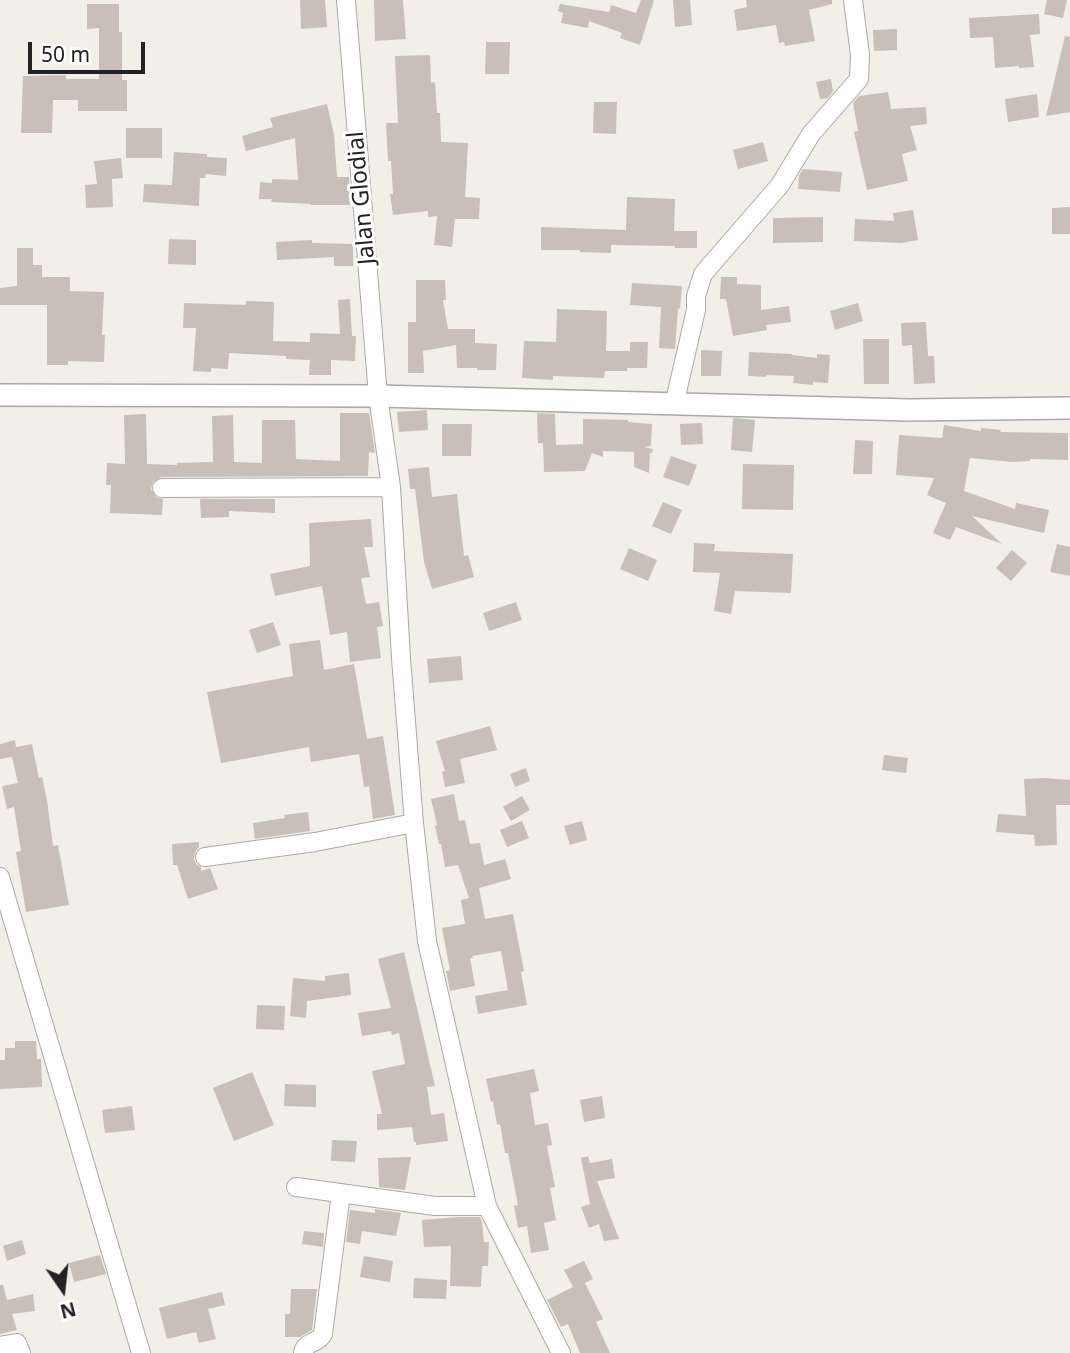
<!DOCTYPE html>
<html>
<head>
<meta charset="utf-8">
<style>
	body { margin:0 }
	#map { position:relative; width:1070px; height:1353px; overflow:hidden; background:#f2efe9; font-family:"Noto Sans",sans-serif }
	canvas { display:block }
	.north { position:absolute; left:28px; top:1255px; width:70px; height:70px; -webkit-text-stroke:5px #fff; paint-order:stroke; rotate:166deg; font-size:19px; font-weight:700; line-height:28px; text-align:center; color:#222 }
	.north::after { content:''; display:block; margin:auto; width:24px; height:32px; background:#222; clip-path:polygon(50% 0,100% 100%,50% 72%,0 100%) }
	.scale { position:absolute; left:28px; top:42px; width:117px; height:32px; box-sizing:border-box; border:4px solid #222; border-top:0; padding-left:9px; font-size:21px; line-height:24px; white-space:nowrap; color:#222; -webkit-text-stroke:5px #fff; paint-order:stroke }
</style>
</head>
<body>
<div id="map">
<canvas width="1070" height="1353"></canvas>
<div class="north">N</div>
<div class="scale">50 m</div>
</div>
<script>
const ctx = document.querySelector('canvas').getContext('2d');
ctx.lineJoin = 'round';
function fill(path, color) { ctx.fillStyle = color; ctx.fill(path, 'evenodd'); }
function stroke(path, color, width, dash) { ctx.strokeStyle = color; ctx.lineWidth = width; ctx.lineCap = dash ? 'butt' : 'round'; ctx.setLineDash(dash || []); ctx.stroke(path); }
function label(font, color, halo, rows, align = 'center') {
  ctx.font = font + ' "Noto Sans",sans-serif'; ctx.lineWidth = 6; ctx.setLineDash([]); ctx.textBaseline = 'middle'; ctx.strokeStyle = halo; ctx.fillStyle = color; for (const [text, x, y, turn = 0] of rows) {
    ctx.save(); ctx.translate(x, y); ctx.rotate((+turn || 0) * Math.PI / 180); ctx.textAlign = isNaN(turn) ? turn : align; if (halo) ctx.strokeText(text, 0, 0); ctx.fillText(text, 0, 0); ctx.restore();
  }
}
const building = new Path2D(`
	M300 0H325L327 27 301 29Z
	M374 0H403L406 39 375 41Z
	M641 0H654L640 45 620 38 622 33 589 21 588 28 561 23 563 13 558 11 560 4 609 12 611 5 636 13Z
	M673 0H690L692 25 675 27Z
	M746 0H832V4L809 10 815 41 785 46 784 42 779 43 776 25 737 31 734 10 747 7Z
	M1047 0H1067L1063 18 1044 14Z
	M87 4H119V32H122V80H127V111H78V100H53L52 133H21L23 76 66 75V79H99V28L87 29Z
	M1039 14 1040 34 1030 35 1034 67 1019 68V66L995 68 993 37 970 38 969 18Z
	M897 29V50L874 51 873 30Z
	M1065 36 1070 37V112L1046 116Z
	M486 42H510L509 74H485Z
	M430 55 431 83 435 82 437 113H440L441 142 468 143 465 197 480 198 479 219H455L452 247 434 245 437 216 428 217V211L393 215 390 194H393L391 161H388L386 123H398L395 56Z
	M831 79 833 91 828 98 820 99 816 82Z
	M888 92 891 109 926 107 927 124 910 126 917 150 902 154 908 181 867 190 854 132 858 131 853 103 859 96Z
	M1037 94 1039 117 1008 122 1005 99Z
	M594 102H617L616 134 593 133Z
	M327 104 334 135 337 177H349L350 205H311V204L271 202 272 199H259L260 182 272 183V179L298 180 295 138 246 151 242 136 273 127 270 118Z
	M126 128H162V158H126Z
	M763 142 768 161 738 169 733 150Z
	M174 152 207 154V157L227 158 226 176 206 174 205 178H200L199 206 143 202 144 184 172 185Z
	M121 158 123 178 112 179 113 207 86 208 85 185 97 184 94 161Z
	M803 169 842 172 840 192 798 189 799 176Z
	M627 197 675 199 674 231H697V248H675V246L611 245V253L580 252V250H541V227L626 230Z
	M1070 207V234H1052V208Z
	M913 210 918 240 901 243 854 241 855 219 894 221 893 213Z
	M823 217V242L773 243V218Z
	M169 239 196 240V265L168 264Z
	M312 240V243L353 244V266H334V257L277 260 276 242Z
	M17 248H33V265H42V277H70V291L104 292 102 335H105L104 362 68 361V365H47V305H0V288L17 286Z
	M721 277H737V284L761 285V310L789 306 791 322 766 325 767 330 733 336 726 299H720Z
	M416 280H445L446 300H443L448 329H475V343L497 344 496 370H477V368H457L456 345 423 351 424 373H408V322H416Z
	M632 283 682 286 680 309 678 308 675 349 659 348 661 307 630 305Z
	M350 299 352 336H356L355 361 331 360V375H309L310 360 286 359V356L229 353 228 369 211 368V372L193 371 196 328H183L184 303 246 305V301L274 302 273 341 310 342V333L340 334 338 300Z
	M858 303 863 321 835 330 830 311Z
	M557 309 607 311 606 351H630V342H648L647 368H627V371H605L604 378 553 376V380L522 378 524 341 556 342Z
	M926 322 928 356H934L935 383 914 384 912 345 902 346 901 323Z
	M863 339H889V384H864Z
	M701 350 722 351 721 376H701Z
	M749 352 792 354V355L817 358V354L830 355 828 383 813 382V385L793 383 794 376 767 375 766 377 748 376Z
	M427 410 428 430 399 432 397 412Z
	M340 413H369L375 453 369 452 368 476 161 477 153 482 151 489 156 497 163 499 162 515 110 513 111 485H106L107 463 125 464 124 415 146 414 147 464 177 465V463L213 462 212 416 233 415 234 462 262 463V420H295L296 459 340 461Z
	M537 413 555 414 556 445 583 444V419L628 420V422L652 424 651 446 644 447 653 449 652 453H650L649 473 634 467V452L603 451V457L592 453 585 471 544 472 543 443H538Z
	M733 418 755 420 752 452 731 450Z
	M702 423 703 444 681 445 680 424Z
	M442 424H472L471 456H442Z
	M944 425 981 431V428L1001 430 1000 432 1068 433V460L1030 459V461L1012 462 970 458 964 491 1015 509 1016 503 1049 510 1044 533 972 516 1002 544 956 527 950 540 933 533 946 503 927 495 934 478 896 475 899 435 942 438Z
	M855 440 873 441 872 474H853Z
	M671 456 697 465 689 486 663 477Z
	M743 464 794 465 793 510 742 509Z
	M429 467 432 497 457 494 464 556 468 555 474 577 432 589 424 562 415 489H410L408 469Z
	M200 499H275V513L229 511V517L201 518Z
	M663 502 682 510 671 534 652 526Z
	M371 519 373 547H364L370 577 361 578 366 604 379 602 383 626 377 627 381 658 350 662 347 632 330 635 322 586 275 596 270 574 310 566 309 523Z
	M694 543 715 544 714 551 793 554 791 593 735 591 731 614 714 611 720 573 693 572Z
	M1057 544 1070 547V576L1050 572Z
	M629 548 657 560 648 581 620 569Z
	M1012 550 1027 563 1011 581 996 568Z
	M516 602 522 620 489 631 483 613Z
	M273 622 281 645 257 653 249 630Z
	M320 640 324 670 354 664 367 739 383 736 395 815 373 819 369 786 364 787 359 754 311 762 309 747 221 763 207 692 293 676 289 644Z
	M461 656 463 680 429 683 427 659Z
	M490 726 497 750 460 759 465 783 445 787 442 772 445 771 436 741Z
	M15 740 16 747 32 744 39 778 42 777 47 800 53 846 58 845 69 905 26 912 16 852 21 851 14 807 7 809 2 786 18 783 12 757 0 759V744Z
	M884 755 908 758 906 773 882 770Z
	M526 768 530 781 515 787 510 774Z
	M1045 778 1070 780V805H1056L1057 845 1035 846 1034 835 996 832 998 814 1026 816 1024 779Z
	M454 794 459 821 465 820 470 844 480 843 484 865 505 859 511 879 479 888 485 919 513 914 524 971 521 972 527 1005 478 1014 475 996 508 990 501 951 472 956 473 958H470L475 986 450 991 446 971 450 970 442 928 465 924 461 900 469 898 458 865 445 867 441 844H439L435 826 437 825 431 799Z
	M522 796 530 810 511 821 503 807Z
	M308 812 310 831 255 839 253 823 285 818 284 815Z
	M522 821 529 838 507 847 500 830Z
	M582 821 587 840 570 845 564 826Z
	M199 842V847L195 852 194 859 196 864 201 867V871L210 868 218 889 188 899 177 865H173L172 844Z
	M404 952 435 1086 427 1087 431 1115 444 1113 448 1141 416 1145V1142H414L412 1127 377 1130V1114H382L372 1071 405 1064 399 1033 392 1035 391 1031 362 1036 358 1013 391 1008 378 959Z
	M349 973 351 995 307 1001 306 1018 290 1016 293 978 325 981V976Z
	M257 1005 285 1006 284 1030 256 1029Z
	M15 1041H36L37 1059H41L42 1087 0 1089V1060H5V1048H15Z
	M534 1069 539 1091 530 1093 535 1125 548 1123 552 1145 547 1146 555 1187 550 1188 556 1220 544 1223 549 1250 531 1253 527 1226 518 1228 514 1206 518 1205 508 1153H505L500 1124 497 1125 493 1101 491 1102 486 1079Z
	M252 1072 274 1125 234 1141 213 1088Z
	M285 1084 316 1085V1107L284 1106Z
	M602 1096 605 1118 584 1122 580 1100Z
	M132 1106 135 1130 105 1133 102 1110Z
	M332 1140 357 1141 355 1162 331 1161Z
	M588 1156 590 1163 612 1159 615 1178 597 1181 619 1239 604 1241 599 1224 589 1228 581 1207 590 1204 581 1158Z
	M411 1157 405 1190 379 1187 378 1158Z
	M375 1209 401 1213 396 1236 362 1231 360 1244 346 1242 350 1210 375 1213Z
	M459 1217H480L482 1222 484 1242H489L488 1266H482L481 1287 450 1286 451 1246 424 1247 422 1220Z
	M304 1231 324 1233 323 1247 302 1244Z
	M22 1240 26 1254 7 1261 3 1246Z
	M100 1255 106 1274 74 1282 69 1263Z
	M364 1256 393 1261 390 1282 360 1277Z
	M584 1261 593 1279 585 1283 603 1319 596 1322 610 1353H580L568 1324 561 1327 547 1300 573 1287 564 1270Z
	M414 1278 447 1280 446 1299 413 1298Z
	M0 1285H3L7 1300 33 1294 35 1311 12 1314 17 1330 0 1334Z
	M291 1289H317L312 1330 300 1337H285V1314H290Z
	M222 1292 225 1305 208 1309 216 1339 199 1343 196 1332 167 1339 159 1308Z`);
const minor = new Path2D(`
	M346 0 378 396 391 487 401 658 414 823 427 941 487 1206 561 1353
	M674 405 696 310V296L703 274 780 185 811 134 859 79 860 55 853 0
	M162 488 391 487
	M205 857 315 842 414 823
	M0 877 141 1353
	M296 1187 435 1206H487
	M0 1346 17 1343 21 1353
	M303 1353C305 1341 318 1344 323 1334L341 1193`);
const tertiary = new Path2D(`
	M0 395 378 396 909 410 1070 408`);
const streetNames = [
	["Jalan Glodial",362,198,-95]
];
fill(building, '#c7bfb8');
stroke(minor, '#a9a9a9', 20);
stroke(tertiary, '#a9a9a9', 24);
stroke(minor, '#fff', 18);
stroke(tertiary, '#fff', 21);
label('23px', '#222', '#fff', streetNames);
</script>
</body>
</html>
